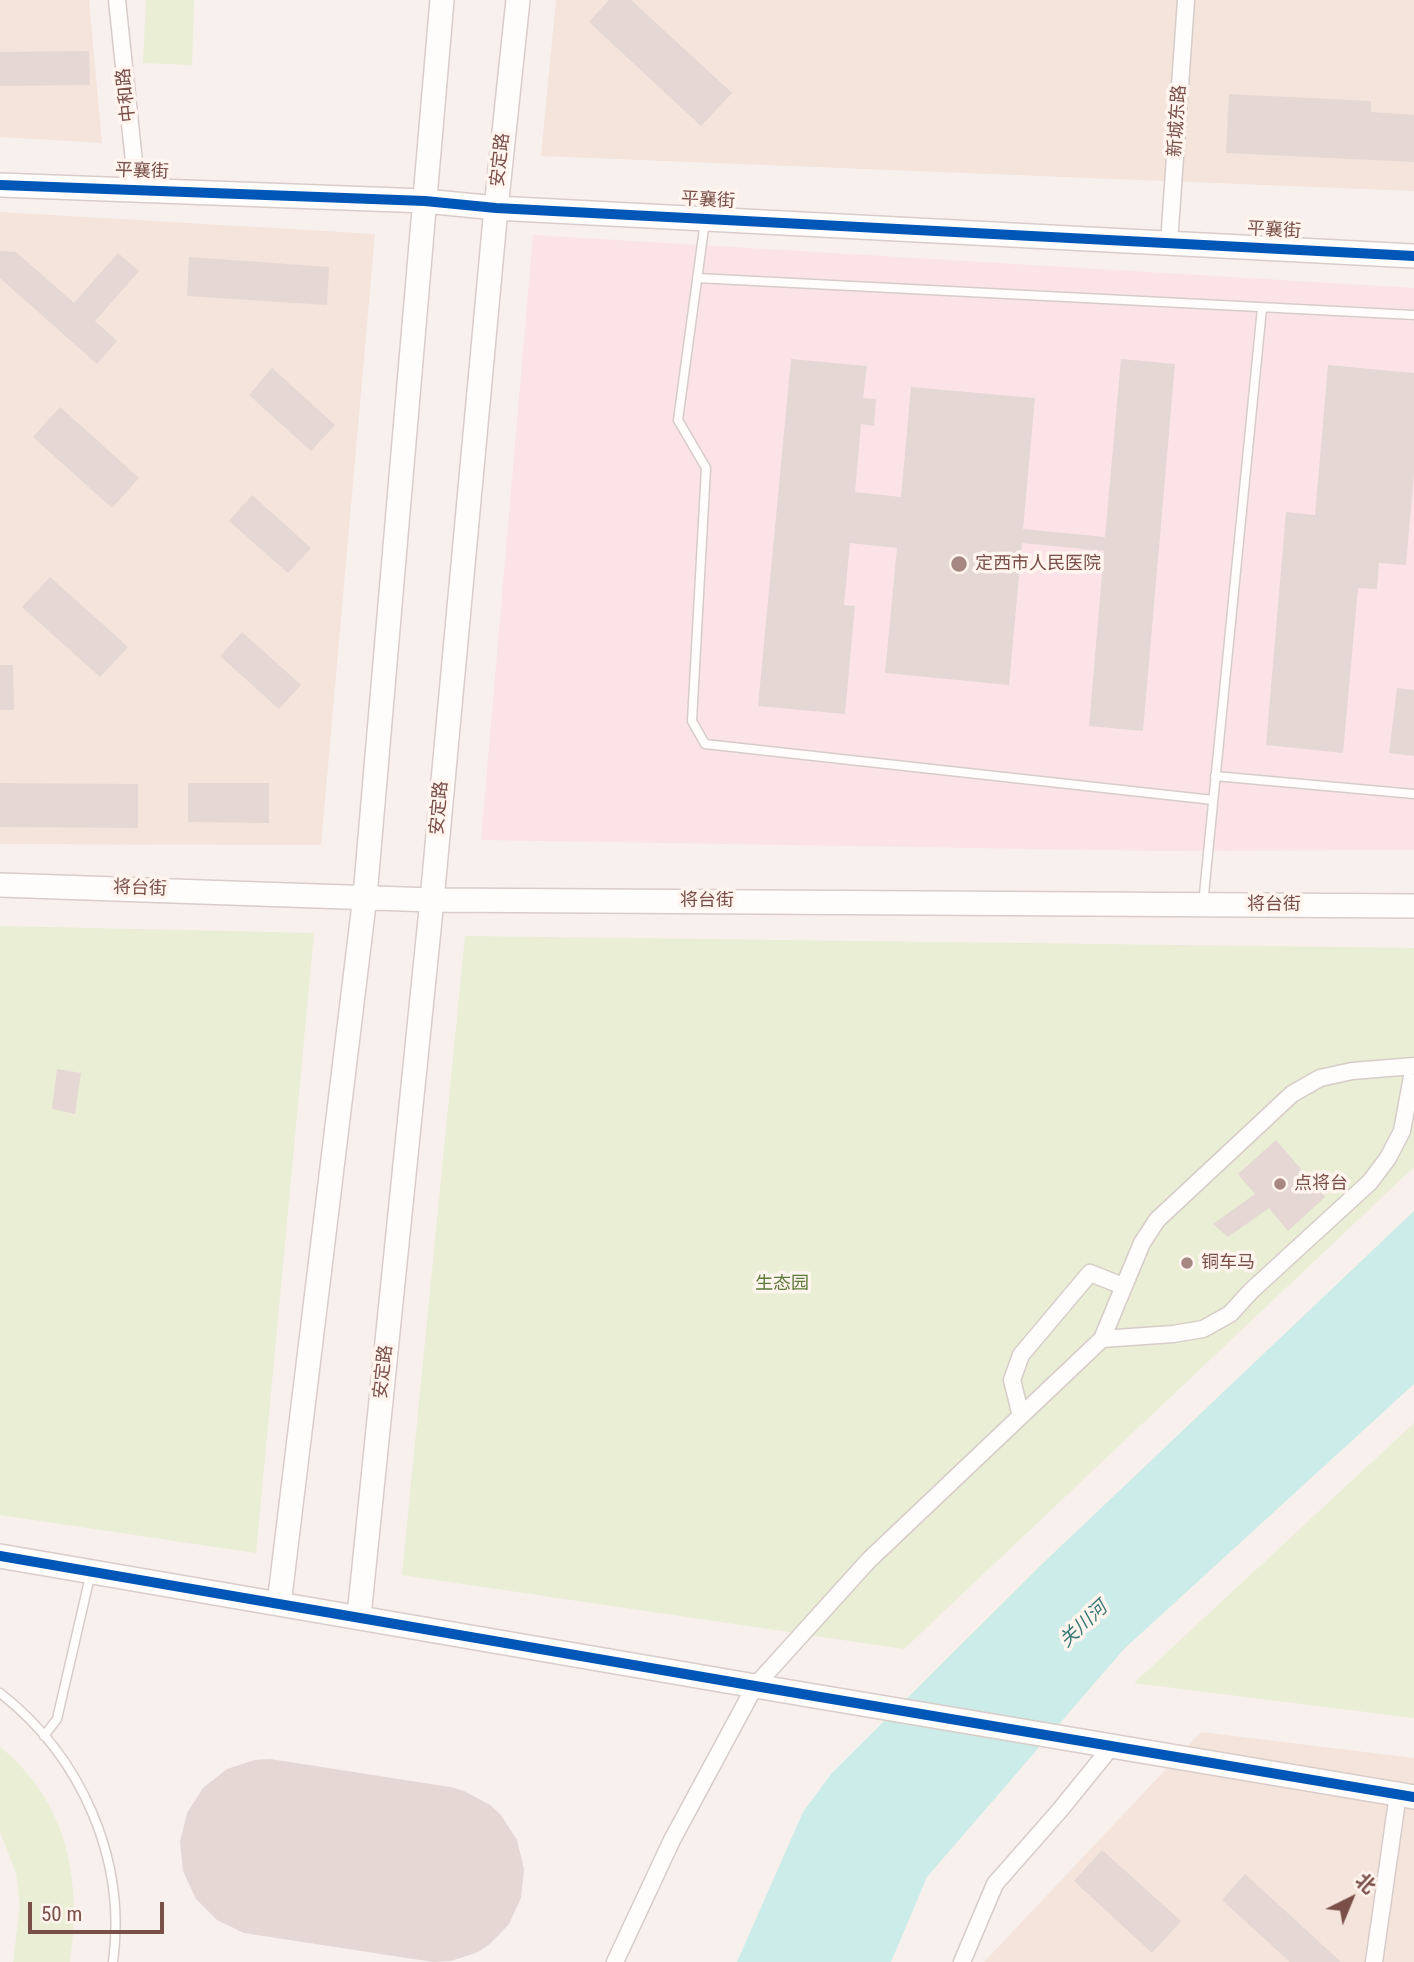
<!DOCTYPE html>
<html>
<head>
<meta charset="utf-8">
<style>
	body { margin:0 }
	#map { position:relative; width:1414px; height:1962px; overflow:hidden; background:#f8f0ec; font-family:"Roboto Condensed","Noto Sans SC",sans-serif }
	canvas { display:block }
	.north { position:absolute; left:1316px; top:1864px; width:70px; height:70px; -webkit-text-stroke:5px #fff4ee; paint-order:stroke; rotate:43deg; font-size:19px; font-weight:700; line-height:28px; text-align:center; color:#7a4f48 }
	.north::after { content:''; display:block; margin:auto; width:24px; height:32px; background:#7a4f48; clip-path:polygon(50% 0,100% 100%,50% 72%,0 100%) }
	.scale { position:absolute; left:28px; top:1902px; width:136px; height:32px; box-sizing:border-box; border:4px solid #7a4f48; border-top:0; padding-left:9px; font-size:21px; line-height:24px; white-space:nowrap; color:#7a4f48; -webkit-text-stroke:5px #fff4ee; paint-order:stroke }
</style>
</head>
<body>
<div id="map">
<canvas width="1414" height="1962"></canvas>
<div class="north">北</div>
<div class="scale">50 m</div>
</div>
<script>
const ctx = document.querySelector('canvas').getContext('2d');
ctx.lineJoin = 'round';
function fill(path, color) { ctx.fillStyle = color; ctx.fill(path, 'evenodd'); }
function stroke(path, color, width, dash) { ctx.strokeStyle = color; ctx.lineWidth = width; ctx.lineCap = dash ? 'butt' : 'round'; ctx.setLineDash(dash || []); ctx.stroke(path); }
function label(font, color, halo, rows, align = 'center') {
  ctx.font = font + ' "Roboto Condensed","Noto Sans SC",sans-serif'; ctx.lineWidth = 7; ctx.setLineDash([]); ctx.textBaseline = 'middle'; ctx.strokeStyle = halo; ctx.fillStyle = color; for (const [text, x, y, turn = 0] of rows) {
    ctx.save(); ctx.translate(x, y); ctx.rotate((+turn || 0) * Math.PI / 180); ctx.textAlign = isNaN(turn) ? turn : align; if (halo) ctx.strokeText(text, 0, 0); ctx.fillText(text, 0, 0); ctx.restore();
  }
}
const residential = new Path2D(`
	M0 0H89L102 143 0 137Z
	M556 0H1414V191L541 156Z
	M0 212 375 234 321 845 0 844Z
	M1201 1732 1414 1758V1962H984Z`);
const medical = new Path2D(`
	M533 235 1414 288V850L1159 851 481 840Z`);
const green = new Path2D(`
	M146 0H194L192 65 143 63Z
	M0 926 314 933 256 1553 0 1515Z
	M465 936 1414 948V1167L904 1649 402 1575Z
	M1414 1423V1718L1134 1683Z
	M0 1747C68 1802 82 1880 70 1962H13L20 1905 16 1873 0 1832Z`);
const water = new Path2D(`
	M1414 1211V1384L1124 1649 927 1877 891 1962H737L803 1812 831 1774 1040 1566Z`);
const building = new Path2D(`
	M609 0H631L732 93 701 126 589 22Z
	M89 51 90 85 0 86V52Z
	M1229 94 1371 101V112L1414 115V162L1226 153Z
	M0 251 16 252 74 303 118 253 139 271 95 321 117 341 97 364 0 278Z
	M189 257 329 267 327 305 187 296Z
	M791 359 867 366 863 398 876 399 874 426 861 424 855 492 901 497 911 387 1035 398 1023 529 1105 537 1121 359 1175 364 1143 731 1089 726 1104 551 1022 543 1009 685 885 673 897 548 850 543 844 605 855 606 845 714 758 706Z
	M1328 365 1414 373V473L1406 565 1379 563 1377 589 1358 588 1343 753 1266 745 1286 512 1315 515Z
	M272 368 335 425 311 451 249 395Z
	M60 407 139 478 112 508 33 437Z
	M252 495 311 548 288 573 229 521Z
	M50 577 128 647 100 677 22 607Z
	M242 632 301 685 279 709 220 656Z
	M0 665H13L14 710H0Z
	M1397 688 1414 690V756L1389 753Z
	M0 783 138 784V828L0 827Z
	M188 783H269V823L188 822Z
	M57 1069 81 1073 75 1114 52 1109Z
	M1276 1140 1325 1197 1288 1231 1269 1208 1228 1237 1213 1224 1255 1194 1238 1174Z
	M270 1759 450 1787 464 1791 490 1805 501 1815 517 1840 524 1869 521 1898 509 1924 490 1944 478 1952 451 1961 433 1962 244 1933 217 1920 196 1899 183 1871 180 1842 187 1813 203 1788 227 1769 255 1760Z
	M1102 1850 1181 1921 1152 1953 1074 1881Z
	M1245 1874 1341 1962H1290L1222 1900Z`);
const lane = new Path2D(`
	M705 221 678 420 706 468 692 721 705 744 1213 800
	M697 278 1414 315
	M1215 776 1414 794
	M1203 904 1262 308
	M0 1693C81 1756 127 1859 113 1962
	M44 1736 57 1719 91 1572`);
const street = new Path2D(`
	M117 0 137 190
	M1169 243 1186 0
	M1102 1339 1173 1334 1203 1329 1230 1314 1251 1291 1370 1182 1388 1158 1402 1131 1414 1066
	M1021 1416 1012 1380 1021 1355 1090 1273 1123 1286
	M615 1962 672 1840 755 1686 869 1560 1102 1339 1142 1243 1157 1220 1292 1094 1320 1078 1352 1071 1414 1066
	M962 1962 995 1884 1060 1810 1112 1746
	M1374 1962 1398 1794`);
const secondary = new Path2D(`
	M0 185 425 201 496 208 1414 256
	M0 885 432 900 1414 906
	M0 1556 755 1686 1414 1797
	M279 1604 365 896 442 0
	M359 1616 432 900 496 208 518 0`);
const cycleway = new Path2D(`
	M0 185 425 201 496 208 1414 256
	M0 1556 755 1686 1414 1797`);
const markers = [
	[959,564,9,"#a68781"],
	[1280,1184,7,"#a68781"],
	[1187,1263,7,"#a68781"]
];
const streetNames = [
	["中和路",127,95,-96],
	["新城东路",1178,121,-86],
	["安定路",501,160,-84],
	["平襄街",142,172,2],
	["平襄街",708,201,3],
	["平襄街",1274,231,3],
	["安定路",440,808,-85],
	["将台街",140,889,2],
	["将台街",707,901],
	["将台街",1274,905],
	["安定路",384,1372,-84]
];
const poiNames = [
	["定西市人民医院",975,564],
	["点将台",1294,1184],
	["铜车马",1201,1263]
];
const parkNames = [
	["生态园",782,1284]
];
const waterNames = [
	["关川河",1084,1625,-43]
];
fill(residential, '#f4e4dc');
fill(medical, '#fbe3e8');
fill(green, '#e9eed5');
fill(water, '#cbece8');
fill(building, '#e5d7d3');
stroke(lane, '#d7ccc8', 11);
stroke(street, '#d7ccc8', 19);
stroke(secondary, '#d9ccc9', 26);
stroke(lane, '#fefdfc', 8);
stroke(street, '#fefdfc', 16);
stroke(secondary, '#fefdfc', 23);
stroke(cycleway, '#0057b8', 10);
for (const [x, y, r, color] of markers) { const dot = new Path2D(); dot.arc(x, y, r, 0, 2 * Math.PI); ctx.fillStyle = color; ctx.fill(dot); stroke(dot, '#fff4ee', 2.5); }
label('18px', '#7a4f48', '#fff4ee', streetNames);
label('18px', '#7a4f48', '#fff4ee', poiNames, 'left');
label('18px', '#5d7a3c', '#fff4ee', parkNames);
label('italic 19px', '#387974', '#fff4ee', waterNames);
</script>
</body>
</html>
